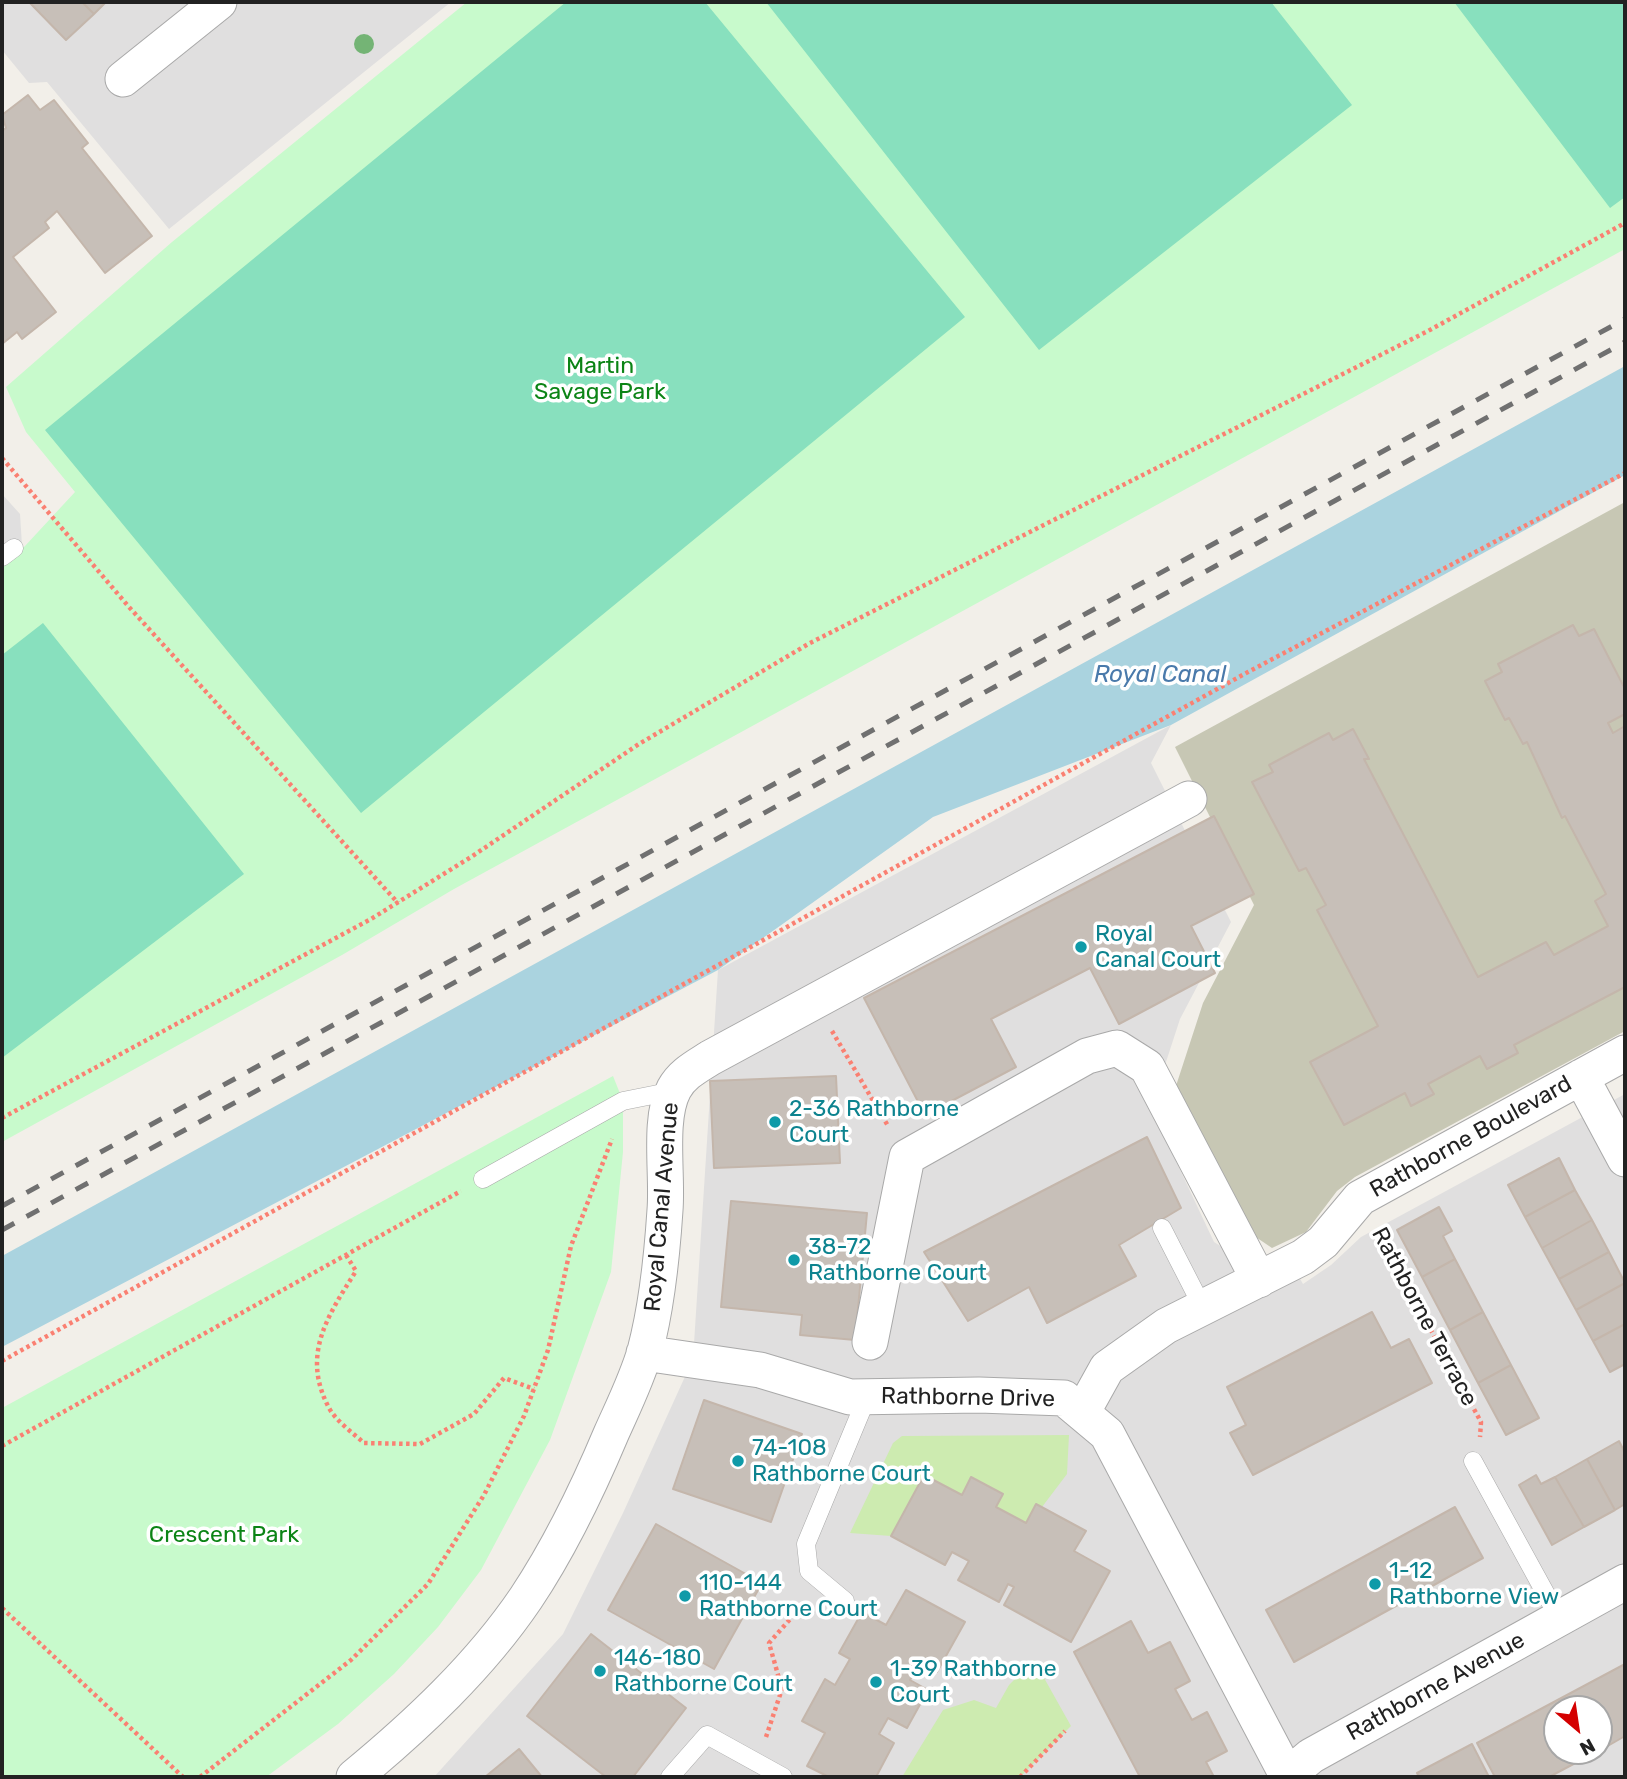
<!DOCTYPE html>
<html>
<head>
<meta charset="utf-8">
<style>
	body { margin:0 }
	#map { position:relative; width:1627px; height:1779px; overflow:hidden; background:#f2efe9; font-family:Rubik,sans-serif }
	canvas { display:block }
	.frame { position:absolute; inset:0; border:4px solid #222; pointer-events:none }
	.north { position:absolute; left:1543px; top:1695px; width:70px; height:70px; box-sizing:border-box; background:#fff; border:2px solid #a7a7a7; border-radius:50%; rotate:151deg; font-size:19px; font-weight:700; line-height:28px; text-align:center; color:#222 }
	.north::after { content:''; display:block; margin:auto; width:24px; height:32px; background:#d40000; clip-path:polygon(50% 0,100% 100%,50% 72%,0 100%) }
</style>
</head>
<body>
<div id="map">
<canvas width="1627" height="1779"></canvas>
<div class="frame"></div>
<div class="north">N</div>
</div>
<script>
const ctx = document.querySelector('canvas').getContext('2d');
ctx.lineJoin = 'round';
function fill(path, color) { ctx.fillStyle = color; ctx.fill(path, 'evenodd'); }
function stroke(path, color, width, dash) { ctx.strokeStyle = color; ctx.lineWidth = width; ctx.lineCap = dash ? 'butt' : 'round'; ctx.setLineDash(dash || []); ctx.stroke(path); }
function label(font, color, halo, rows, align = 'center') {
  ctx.font = font + ' Rubik,sans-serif'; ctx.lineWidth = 7; ctx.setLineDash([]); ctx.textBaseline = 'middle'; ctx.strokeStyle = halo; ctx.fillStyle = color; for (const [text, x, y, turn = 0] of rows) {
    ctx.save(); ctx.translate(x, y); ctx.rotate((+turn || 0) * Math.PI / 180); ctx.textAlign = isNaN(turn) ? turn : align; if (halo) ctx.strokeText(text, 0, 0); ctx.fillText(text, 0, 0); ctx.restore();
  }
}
const residential = new Path2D(`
	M2 2H451L169 229 47 82 29 83 2 50Z
	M2 494 20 514 22 546 2 562Z
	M1171 725 1151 763 1231 922 1180 1019 1151 1108 1214 1242 1249 1264 1283 1249 1303 1284 1331 1265 1361 1237 1625 1094V1777H434L563 1634 623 1513 693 1359 718 970ZM1557 1709H1599V1751H1557Z`);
const construction = new Path2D(`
	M1625 502V1031L1355 1177 1337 1191 1306 1232 1272 1248 1238 1225 1174 1092 1203 1003 1254 905 1175 747Z`);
const grass = new Path2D(`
	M1069 1435 1067 1474 1042 1507 1036 1504 1026 1523 996 1507 1002 1494 972 1477 962 1495 925 1475 891 1536 850 1533 893 1443 902 1436Z
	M1034 1660 1071 1726 1020 1777H902L943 1710 974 1700 996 1708 1009 1685Z`);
const park = new Path2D(`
	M467 2H1625V249L454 889 342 955 2 1142V565L25 546 75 492 26 432 6 387 172 242Z
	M613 1076 623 1101V1152L611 1272 550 1440 481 1570 438 1627 394 1674 338 1724 266 1777H2V1408Z`);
const pitch = new Path2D(`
	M566 2H705L965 317 361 813 45 430Z
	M766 2H1271L1352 105 1039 350Z
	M1454 2H1625V197L1610 208Z
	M43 623 244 874 2 1058V655Z`);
const water = new Path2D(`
	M1625 366V475L1171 725 933 817 718 970 2 1347V1256Z`);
const building = new Path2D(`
	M29 2H82L94 14 66 40Z
	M82 2H106L94 14Z
	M28 95 40 110 54 100 88 143 82 148 152 236 105 273 57 211 45 222 49 228 13 257 56 312 22 339 17 332 2 344V131L6 128 2 115Z
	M1573 625 1579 636 1594 629 1625 689V714L1608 723 1613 733 1625 726V987L1514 1045 1518 1053 1487 1069 1480 1056 1428 1084 1434 1094 1411 1106 1405 1093 1344 1125 1310 1062 1378 1026 1317 910 1326 905 1306 868 1299 871 1252 782 1273 772 1269 765 1329 733 1333 740 1353 729 1369 759H1364L1478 977 1546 942 1554 955 1608 926 1595 901 1606 894 1565 816 1562 818 1527 742 1523 744 1509 718 1505 720 1485 681 1502 672 1498 664Z
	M1214 816 1254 894 1191 926 1215 973 1119 1024 1090 968 991 1019 1016 1067 925 1115 864 998Z
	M836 1076 840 1163 714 1168 710 1081Z
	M1147 1137 1181 1208 1119 1245 1136 1276 1047 1323 1029 1287 968 1321 924 1252Z
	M1559 1158 1575 1190 1525 1217 1508 1185Z
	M1575 1190 1592 1220 1542 1248 1525 1217Z
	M731 1201 867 1213 855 1340 800 1335 802 1315 721 1307Z
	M1439 1207 1452 1231 1443 1236 1455 1259 1422 1277 1397 1230Z
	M1592 1220 1609 1252 1559 1279 1542 1248Z
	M1609 1252 1625 1283 1576 1310 1559 1279Z
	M1455 1259 1483 1312 1450 1330 1422 1277Z
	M1625 1283V1324L1593 1341 1576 1310Z
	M1372 1312 1391 1348 1409 1339 1432 1383 1253 1475 1230 1433 1246 1425 1227 1387Z
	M1483 1312 1511 1365 1478 1383 1450 1330Z
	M1625 1324V1364L1610 1372 1593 1341Z
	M1511 1365 1539 1418 1506 1435 1478 1383Z
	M704 1400 802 1434 771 1522 673 1489Z
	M1619 1441 1625 1453V1504L1615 1510 1587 1459Z
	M1587 1459 1615 1510 1584 1527 1555 1477Z
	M924 1475 962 1495 971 1477 1003 1494 996 1507 1026 1523 1036 1504 1086 1531 1074 1551 1110 1571 1071 1642 1004 1605 1014 1587 1008 1584 999 1602 958 1580 969 1561 952 1552 945 1565 891 1536Z
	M1536 1475 1541 1484 1555 1477 1584 1527 1552 1545 1519 1485Z
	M1455 1507 1483 1558 1294 1662 1266 1610Z
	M656 1524 762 1583 714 1669 608 1610Z
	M906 1590 965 1622 937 1672 920 1662 910 1680 928 1690 907 1728 888 1718 879 1734 894 1743 876 1777H829L807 1766 825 1733 802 1721 825 1679 835 1685 850 1659 839 1653 862 1612 886 1625Z
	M1131 1621 1148 1653 1170 1642 1190 1681 1175 1689 1192 1720 1207 1712 1227 1751 1206 1762 1214 1777H1140L1074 1652Z
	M591 1634 686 1708 633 1777H606L527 1716Z
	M1625 1664V1736L1599 1751V1709H1557V1751H1598L1549 1777H1495L1477 1743Z
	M1472 1744 1489 1777H1419L1417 1773Z
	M519 1749 542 1777H485Z`);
const path = new Path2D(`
	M2 458 129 607 398 903
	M832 1031 888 1126
	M2 1118 371 919 471 857 639 744 810 643 1428 331 1625 223
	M1377 1231 1481 1422 1480 1437
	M346 1255 356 1271C327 1317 301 1355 329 1408 336 1421 353 1433 364 1443L420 1444 474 1414 504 1378 534 1389
	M2 1361 1248 672 1625 473
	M2 1446 461 1191
	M2 1608 183 1777
	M766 1737 782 1689 769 1643 800 1608 814 1614
	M200 1777 351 1660 428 1584 484 1495 524 1416 548 1350 571 1246 612 1139
	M1020 1777 1065 1731`);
const lane = new Path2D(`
	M2 557 14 548
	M483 1179 623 1101 673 1091
	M1162 1228 1203 1308
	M1473 1461 1559 1618
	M845 1601 809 1571 806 1544 867 1397
	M670 1777 707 1735 783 1777`);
const street = new Path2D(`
	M123 79 219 2
	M1581 1077 1625 1159
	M870 1342 907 1157 1087 1056 1117 1048 1147 1067 1259 1280
	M644 1353 760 1370 850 1397 979 1395 1064 1398 1107 1434 1288 1777
	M1082 1413 1107 1368 1166 1326 1303 1257 1323 1242 1360 1198 1625 1053
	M354 1777C417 1725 480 1666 526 1598 560 1547 587 1491 611 1434 623 1407 637 1379 645 1351 657 1306 662 1256 665 1210 668 1175 658 1119 674 1089 682 1074 696 1067 710 1058L1189 799
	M1286 1777 1311 1756 1625 1582`);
const rail = new Path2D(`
	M2 1206 1625 319
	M2 1230 1625 342`);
const trees = [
	[364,44]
];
const markers = [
	[1081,947,7,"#0f9aa8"],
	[775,1122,7,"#0f9aa8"],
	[794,1260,7,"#0f9aa8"],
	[738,1461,7,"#0f9aa8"],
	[1375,1584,7,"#0f9aa8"],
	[685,1596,7,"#0f9aa8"],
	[600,1671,7,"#0f9aa8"],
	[876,1682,7,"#0f9aa8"]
];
const parkNames = [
	["Martin",600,366],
	["Savage Park",600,392],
	["Crescent Park",224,1535]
];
const cultureNames = [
	["Royal",1095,934],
	["Canal Court",1095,960],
	["2-36 Rathborne",789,1109],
	["Court",789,1135],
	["38-72",808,1247],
	["Rathborne Court",808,1273],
	["74-108",752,1448],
	["Rathborne Court",752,1474],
	["1-12",1389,1571],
	["Rathborne View",1389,1597],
	["110-144",699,1583],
	["Rathborne Court",699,1609],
	["146-180",614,1658],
	["Rathborne Court",614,1684],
	["1-39 Rathborne",890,1669],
	["Court",890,1695]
];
const streetNames = [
	["Rathborne Boulevard",1471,1137,-29],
	["Royal Canal Avenue",662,1207,-85],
	["Rathborne Terrace",1424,1317,62],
	["Rathborne Drive",968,1398,1],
	["Rathborne Avenue",1436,1687,-29]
];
const waterNames = [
	["Royal Canal",1160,675]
];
fill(residential, '#e0dfdf');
fill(construction, '#c7c7b4');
fill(grass, '#cdebb0');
fill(park, '#c8facc');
fill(pitch, '#88e0be');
fill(water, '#aad3df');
fill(building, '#c7bfb8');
stroke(building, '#c4b6ab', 2);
stroke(lane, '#a9a9a9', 19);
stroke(street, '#a9a9a9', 37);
stroke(path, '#fa8072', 4.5, [3.5, 3.5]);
stroke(lane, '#fff', 18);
stroke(street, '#fff', 35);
stroke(rail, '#707070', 5, [14, 14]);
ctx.fillStyle = '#74b475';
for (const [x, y] of trees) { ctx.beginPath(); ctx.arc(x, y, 10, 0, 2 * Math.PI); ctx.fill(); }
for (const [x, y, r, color] of markers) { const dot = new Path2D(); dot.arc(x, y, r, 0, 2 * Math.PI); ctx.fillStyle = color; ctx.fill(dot); stroke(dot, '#fff', 2.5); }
label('23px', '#0c8416', '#fff', parkNames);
label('23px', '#0d838f', '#fff', cultureNames, 'left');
label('23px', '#222', '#fff', streetNames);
label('italic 24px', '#4a7aab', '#fff', waterNames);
</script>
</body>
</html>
